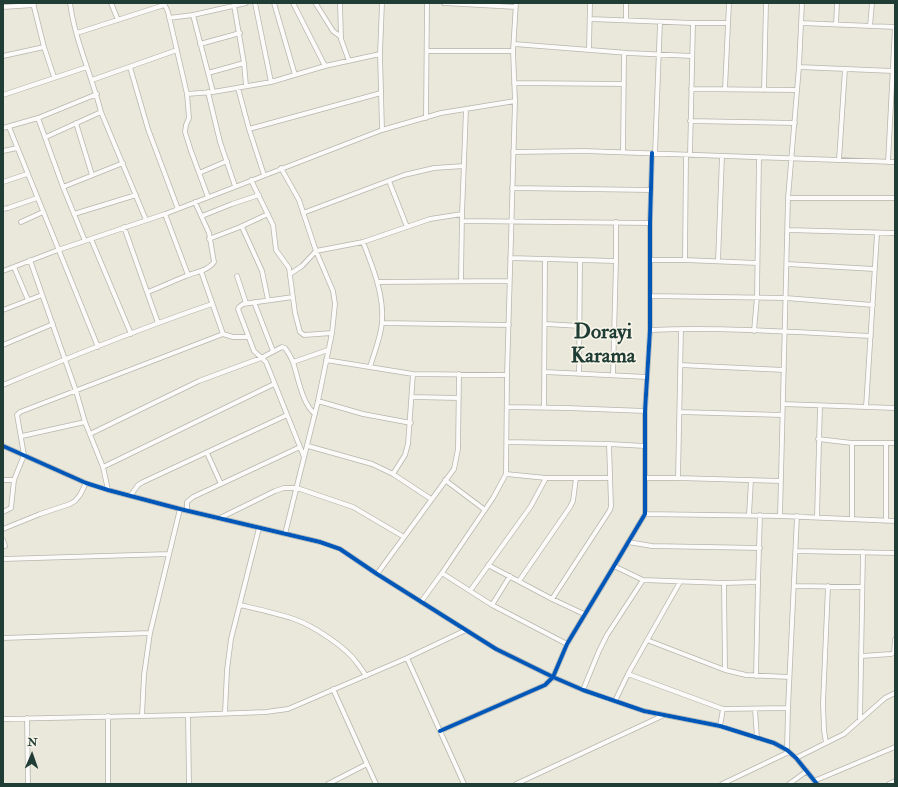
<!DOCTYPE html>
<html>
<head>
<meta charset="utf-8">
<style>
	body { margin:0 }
	#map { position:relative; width:898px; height:787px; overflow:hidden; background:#eae7db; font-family:"IM FELL Double Pica",serif }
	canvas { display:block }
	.frame { position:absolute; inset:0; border:4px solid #1f3d34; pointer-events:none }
	.north { position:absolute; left:12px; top:735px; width:40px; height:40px; -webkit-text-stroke:3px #f7f3e8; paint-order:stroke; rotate:2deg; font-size:11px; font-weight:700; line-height:16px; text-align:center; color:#1f3d34 }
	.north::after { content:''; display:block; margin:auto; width:14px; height:18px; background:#1f3d34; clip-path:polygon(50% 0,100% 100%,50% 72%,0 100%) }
</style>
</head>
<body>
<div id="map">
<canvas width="898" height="787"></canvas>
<div class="frame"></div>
<div class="north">N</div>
</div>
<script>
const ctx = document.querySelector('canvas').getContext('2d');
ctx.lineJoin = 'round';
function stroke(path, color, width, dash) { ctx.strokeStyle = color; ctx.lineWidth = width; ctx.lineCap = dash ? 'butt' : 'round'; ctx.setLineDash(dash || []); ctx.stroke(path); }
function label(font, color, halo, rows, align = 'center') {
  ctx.font = font + ' "IM FELL Double Pica",serif'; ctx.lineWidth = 3.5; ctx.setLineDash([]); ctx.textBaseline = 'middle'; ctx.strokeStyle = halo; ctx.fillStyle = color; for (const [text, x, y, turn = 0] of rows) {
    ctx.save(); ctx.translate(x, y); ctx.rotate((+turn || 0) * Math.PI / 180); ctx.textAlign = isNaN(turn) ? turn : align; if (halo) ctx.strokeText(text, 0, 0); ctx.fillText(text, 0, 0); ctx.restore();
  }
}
const minor = new Path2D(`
	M33 3 44 47 54 77
	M70 3C75 41 92 76 101 112L146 220
	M111 3 118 20
	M164 3 168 12 187 94 189 118 186 125 185 132 191 151 208 197
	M255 3 271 82
	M274 3 295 75
	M293 3 325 66
	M340 3 341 39 349 61
	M382 3 380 54 382 130
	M444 3 516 7
	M316 4 333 31 341 37
	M234 5 244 63 246 86
	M3 7 34 5
	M193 15 213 92
	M169 18 193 15 246 3
	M590 19 693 23H728
	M626 20V3
	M801 23 895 27
	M836 24 837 3
	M870 26 872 3
	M77 33 164 5
	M200 44 240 33
	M514 44 628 53 692 56
	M589 50 590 3
	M427 51H513
	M3 56 44 47
	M130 67 148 129 178 209
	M799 67 893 71
	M208 73 244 63
	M92 80 177 50
	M514 83 624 84
	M238 88 249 129 264 175
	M691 89 797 90
	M725 89 729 3
	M764 90 766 3
	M208 92 220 142 235 186
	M187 94 213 92 271 82 325 66 380 54
	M3 95 87 67
	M38 118 63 187 85 241
	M426 118 427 3
	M690 121 795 123
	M76 123 92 175
	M9 127 98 347
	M3 128 38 118 97 94
	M249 129 381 93
	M46 137 101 112
	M3 151 17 148
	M513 152 584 151 895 162
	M623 152 624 53
	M655 154 660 22
	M690 155 693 23
	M839 160 845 69
	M888 162 895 27
	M281 168 299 200 316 251 333 291 335 304 332 333 318 401 285 534
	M199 173 227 161
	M251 180 273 225 276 250 289 268 295 313 300 332 304 335 332 333
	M389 181 407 227
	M3 182 27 174
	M63 187 123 163
	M512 188 651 190
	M788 198H895
	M3 209 8 208 37 198
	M303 213 404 175 434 168 464 166
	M74 214 136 195
	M165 214 188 275
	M202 216 232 204 259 195
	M462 221 650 223
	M21 222 43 212
	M124 227 158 323
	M242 227 262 271 268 300
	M788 230 895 233
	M91 239 131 334
	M209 239 240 227 268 214
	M363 242C373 268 384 294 382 322 381 337 374 353 370 367
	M510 258 616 261
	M30 260 76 391 85 422 103 467 108 490
	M650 260H685L757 263
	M685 260 686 155
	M718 261 722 156
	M787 264 874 269
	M14 267 28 300
	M3 271 58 250 165 214 382 130 441 113 515 101
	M201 271 223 334
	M290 274 302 266 316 251 363 242 430 219 462 214
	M237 276 246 303
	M461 281 462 214 466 109
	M378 282 509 281
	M148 292C161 287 173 281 186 276 195 272 208 271 214 262L209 233 195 202
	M650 296 786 298 873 305
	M293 297 243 304 239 307 238 309 254 351 266 362 304 457
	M254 302 273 351
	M3 310 42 295
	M382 323 509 325
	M546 324 580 326
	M650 330C723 327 797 332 871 336
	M754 331 757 297 759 157
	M3 345 53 324
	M326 360 413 374 507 375
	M293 362 328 350
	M680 365 784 370
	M545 372 647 377
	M579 374 580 260
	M613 375 616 261V222
	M3 385C72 356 141 328 212 304
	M412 397 459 398
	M318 401 363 414 411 423
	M783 404 895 408
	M507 407 567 408 645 411
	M544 407 545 259
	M866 407 877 234
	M680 412 782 415
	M90 434 199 381 261 358 282 347 285 348C288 352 291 357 293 362 298 377 302 404 315 414
	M22 436 85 422
	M818 439 852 443H895
	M507 442 609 444 645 446
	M3 446 86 483 108 490 180 509 320 542 340 549 377 574 496 649 553 677 583 690 644 711 720 726 774 743 787 750 796 758 817 784
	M308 446 372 464 393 474 431 499
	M207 453 221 484
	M103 467 274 384
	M393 474 405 455 408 444 413 374
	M506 474 546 478H610
	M645 478H678L781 481
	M678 478 681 329
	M3 480H14
	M445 480 485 510
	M131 495 138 485 143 482 287 415
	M187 511V502L193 497 300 447
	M3 512 11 508 14 480 24 455 17 415 20 412 223 334 233 337H248
	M645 514 780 516 895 521
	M749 515 751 480
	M780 516 788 198 799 67 802 3
	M817 517 820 406
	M220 518 275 491 284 488H297L353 507 404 537
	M852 519V443
	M886 521V444
	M3 529 40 514 70 504 75 501 80 495 86 483
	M3 540 5 546
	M628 542 652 546 760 548
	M796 551 895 553
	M3 559 169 554
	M488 565 552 599 584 614
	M614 566 643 580 724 583 758 582
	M442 573 492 605 567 644
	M377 574 454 469 458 449 459 374
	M519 581 570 507 573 501 576 478
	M724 583 725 670
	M794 586 862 587
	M470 591 531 506 546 478
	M552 599 610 510 611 506 609 444
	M421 602 442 573 493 498 506 474 507 375 515 101 513 51 516 3
	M240 605C257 609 276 613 294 619 312 625 346 647 357 663 360 667 363 671 366 676
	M492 605 510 576
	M3 638 150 633
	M647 640 725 670 746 675 789 677
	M862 656 891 654 894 653 895 639
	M407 658 464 784
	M628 674 723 709 788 708
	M756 676 758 582 760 515
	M333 689 376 784
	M583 690 599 651 607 635 643 580
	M615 701 628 674 680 582
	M755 709 757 738
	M225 713 227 670 231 639 259 528
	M188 715 189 784
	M142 716 144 675 150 633 180 509
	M27 718 28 784
	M3 719 188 715 266 712 288 709 407 658 466 630
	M860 720 863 552
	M720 726 723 709
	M440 731 545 685 553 677 567 644 614 566 645 514V411L650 330V223L652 153
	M826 743 824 730 823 703 828 586
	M787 750 788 708 797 516
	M796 758 844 734 885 698 895 693
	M814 781 895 747
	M108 784V716
	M328 784 367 764
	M516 784 662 716
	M722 784 789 752
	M789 784 807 771
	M889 784 895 781`);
const cycleway = new Path2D(`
	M3 446 86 483 108 490 180 509 320 542 340 549 377 574 496 649 553 677 583 690 644 711 720 726 774 743 787 750 796 758 817 784
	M440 731 545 685 553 677 567 644 614 566 645 514V411L650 330V223L652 153`);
const districtNames = [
	["Dorayi",603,333],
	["Karama",603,357]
];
stroke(minor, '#b6b7ae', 5.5);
stroke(minor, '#fcfbfa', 4);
stroke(cycleway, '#0057b8', 4);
label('bold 21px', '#1f3d34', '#f7f3e8', districtNames);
</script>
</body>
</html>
